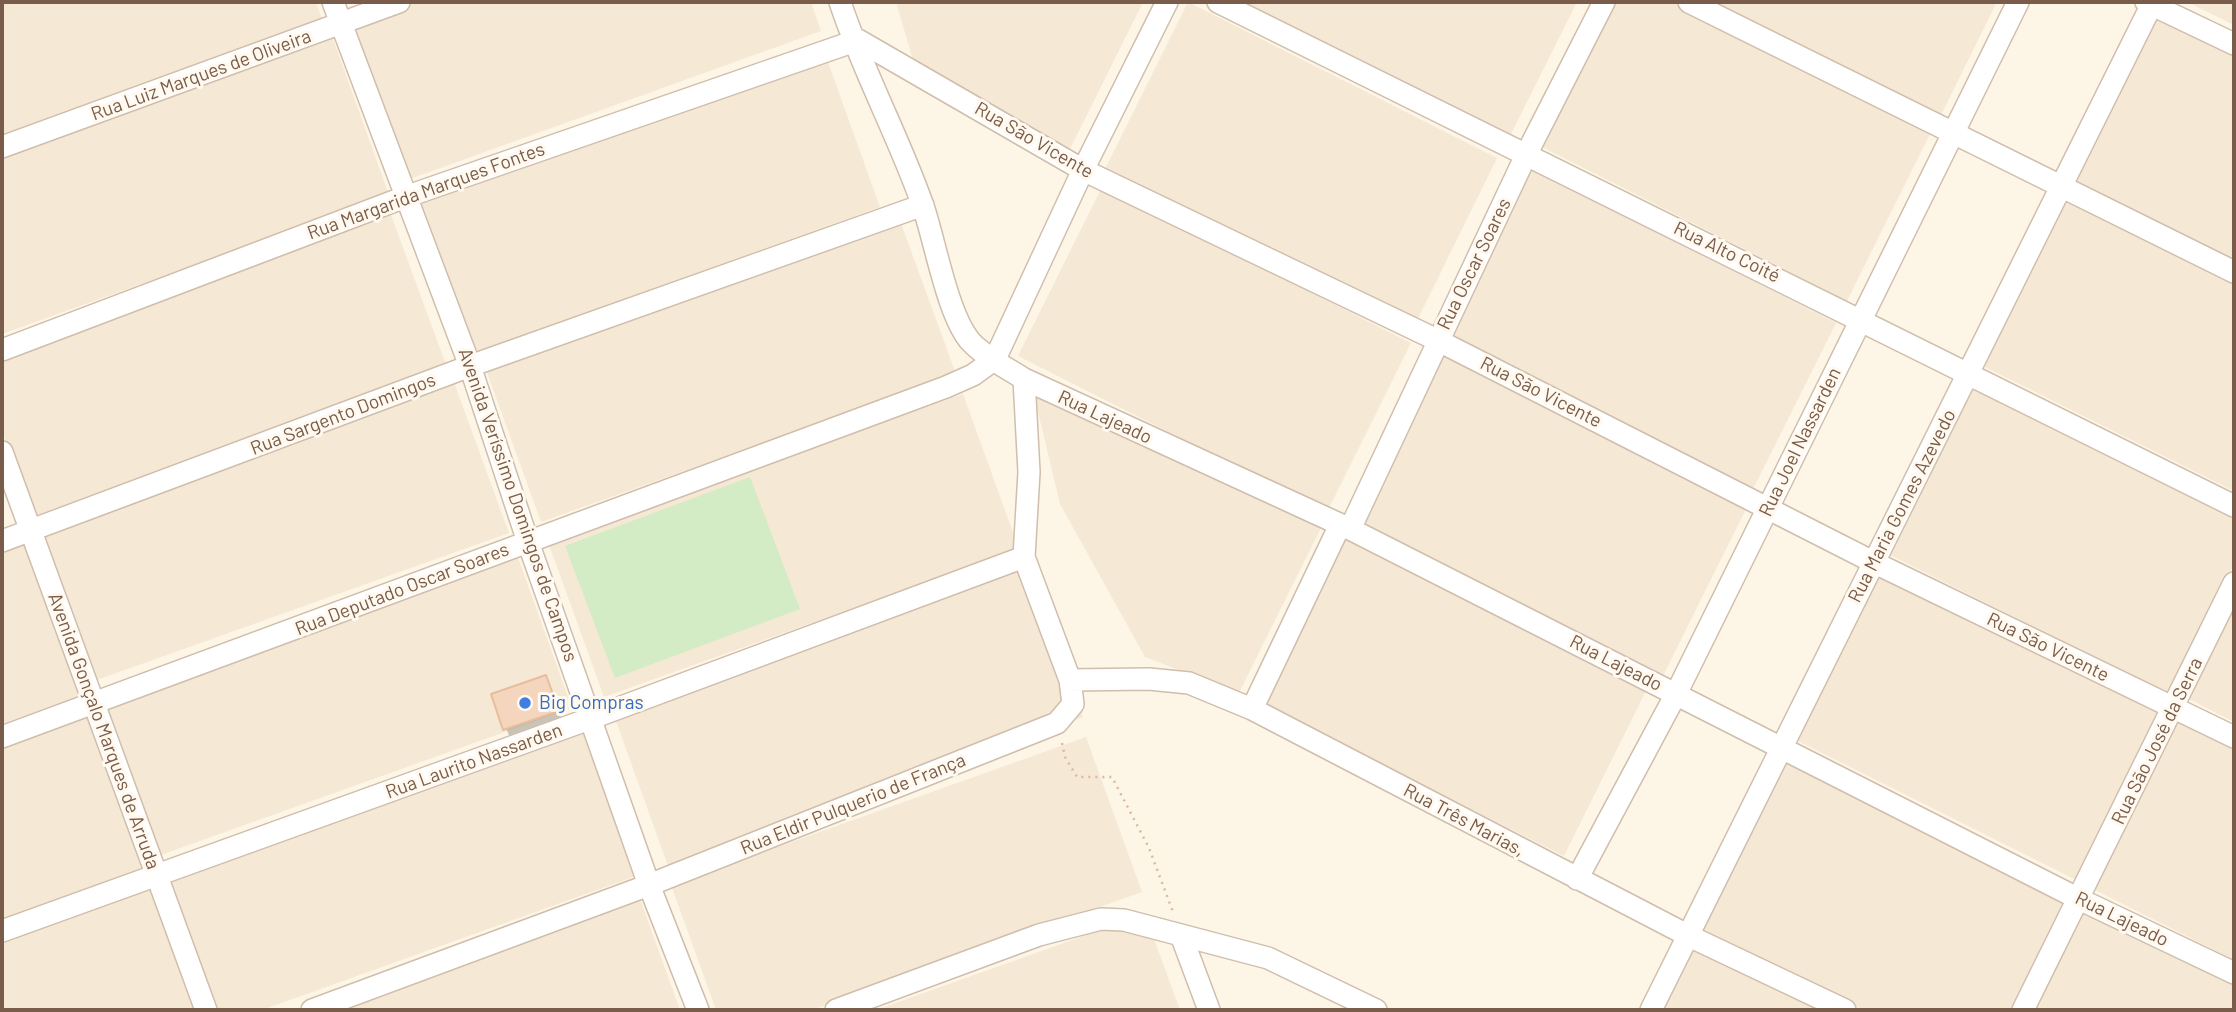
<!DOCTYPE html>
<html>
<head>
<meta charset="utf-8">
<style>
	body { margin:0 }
	#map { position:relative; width:2236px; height:1012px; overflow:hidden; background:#fdf6e7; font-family:Barlow,sans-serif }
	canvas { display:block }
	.frame { position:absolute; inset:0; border:4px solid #795c4a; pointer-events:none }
</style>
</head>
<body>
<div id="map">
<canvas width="2236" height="1012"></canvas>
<div class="frame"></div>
</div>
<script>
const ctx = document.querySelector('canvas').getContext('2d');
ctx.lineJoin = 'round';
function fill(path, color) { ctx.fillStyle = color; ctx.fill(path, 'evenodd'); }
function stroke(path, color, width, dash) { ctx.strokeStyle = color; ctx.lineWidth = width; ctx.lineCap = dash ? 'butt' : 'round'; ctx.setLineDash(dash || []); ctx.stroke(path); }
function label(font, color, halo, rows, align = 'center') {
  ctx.font = font + ' Barlow,sans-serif'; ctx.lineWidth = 6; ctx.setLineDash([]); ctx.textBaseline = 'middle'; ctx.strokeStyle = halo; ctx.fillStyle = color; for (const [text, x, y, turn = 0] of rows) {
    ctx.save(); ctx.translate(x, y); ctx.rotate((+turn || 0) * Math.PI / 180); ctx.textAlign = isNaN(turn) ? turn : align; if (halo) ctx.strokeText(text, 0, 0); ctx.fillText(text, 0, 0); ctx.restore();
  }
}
const residential = new Path2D(`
	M2 2H316L325 27 2 142Z
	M414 2H811L821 31 407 180 351 24Z
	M896 2H1143L1069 151 914 63Z
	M1188 2 1497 158 1414 327 1104 171Z
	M1244 2H1577L1510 136Z
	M1610 2H1672L1931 132 1847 301 1538 145Z
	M1713 2H1997L1940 117Z
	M2187 2H2234V25Z
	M2145 6 2234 51V261L2062 175Z
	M333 39 389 195 2 334V158Z
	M824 51 880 207 466 355 410 199Z
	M1527 167 1836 323 1752 491 1443 335Z
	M1102 187 1411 343 1327 512 1018 356Z
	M2060 194 2234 281V491L1977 363Z
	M391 215 448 370 33 518 2 431V354Z
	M899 218 956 374 541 522 485 367Z
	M1438 351 1747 507 1663 676 1354 520Z
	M452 377 509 533 94 681 38 525Z
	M1963 382 2234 517V564L2170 695 1880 550Z
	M1033 391 1323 524 1239 693 1145 657 1060 504Z
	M963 394 1019 549 604 697 548 542Z
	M1338 531 1648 687 1564 856 1254 700Z
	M36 536 92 692 2 724V548Z
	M516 552 572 708 158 856 102 701Z
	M1027 562 1083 717 668 866 612 710Z
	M1874 568 2163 713 2080 882 1790 737Z
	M2234 597V722L2185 697Z
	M95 711 151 867 2 920V744Z
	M2176 720 2234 749V960L2093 889Z
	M580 721 636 876 262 1010H217L166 869Z
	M1086 737 1142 892 812 1010H716L671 885Z
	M1776 756 2066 901 2012 1010H1863L1693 925Z
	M160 879 207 1010H2V935Z
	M639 896 680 1010H319Z
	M2081 903 2234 980V1010H2029Z
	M1145 914 1180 1010H876Z
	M1690 935 1839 1010H1653Z`);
const green = new Path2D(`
	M750 477 800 609 615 678 565 546Z`);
const shadow = new Path2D(`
	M545 677 562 720 510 738 493 695Z`);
const building = new Path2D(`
	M546 675 559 711 503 730 491 694Z`);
const path = new Path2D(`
	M1062 743 1065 757 1077 777H1112L1149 848 1173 912`);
const minor = new Path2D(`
	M333 2 470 366 528 542 649 885 698 1010
	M840 2C863 72 899 137 923 206 935 241 948 317 971 342 985 357 1007 368 1024 379L1350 529 2079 899 2234 973
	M1218 2 2234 506
	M1689 2 2234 272
	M2146 2 2234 44
	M2 147 399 2
	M2 350 405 197 858 40 1083 170 1437 340 1875 563 2234 737
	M995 359 1083 170 1167 2
	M2 452 206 1010
	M1350 529 1527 153 1604 2
	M2 541 470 366 923 205
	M1070 680 1149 679 1189 683 1252 709 1689 936 1845 1010
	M1252 709 1340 525
	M2 737 946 387 973 375 995 359
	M1577 879 1676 694 2018 2
	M2 931 592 718 1024 557
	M1181 935 1209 1010
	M312 1010 649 885 1057 723 1073 704 1070 680 1024 557 1029 472 1024 379
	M836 1010 1039 935 1101 919 1124 920 1268 958 1376 1010
	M1651 1010 2153 2
	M2023 1010 2234 583`);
const markers = [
	[525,703,7,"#3f7fe0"]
];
const streetNames = [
	["Rua Luiz Marques de Oliveira",201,75,-20],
	["Rua São Vicente",1034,140,30],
	["Rua Margarida Marques Fontes",426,191,-20],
	["Rua Alto Coité",1727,252,26],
	["Rua Oscar Soares",1474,264,-64],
	["Rua São Vicente",1541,392,27],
	["Rua Sargento Domingos",343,414,-21],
	["Rua Lajeado",1105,417,25],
	["Rua Joel Nassarden",1800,442,-64],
	["Avenida Veríssimo Domingos de Campos",518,505,71],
	["Rua Maria Gomes Azevedo",1902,506,-63],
	["Rua Deputado Oscar Soares",402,589,-21],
	["Rua São Vicente",2048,647,26],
	["Rua Lajeado",1616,663,27],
	["Avenida Gonçalo Marques de Arruda",104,731,70],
	["Rua São José da Serra",2157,741,-64],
	["Rua Laurito Nassarden",474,761,-20],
	["Rua Eldir Pulquerio de França",853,804,-22],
	["Rua Três Marias,",1464,820,28],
	["Rua Lajeado",2122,919,26]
];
const shopNames = [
	["Big Compras",539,703]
];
fill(residential, '#f5e8d5');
fill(green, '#d3ecc5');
fill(shadow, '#0003');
fill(building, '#f4d6be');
stroke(building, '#e8bd9d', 2);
stroke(minor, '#d0beac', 24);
stroke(path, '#dab9a0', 2.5, [2, 5]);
stroke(minor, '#fff', 21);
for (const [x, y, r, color] of markers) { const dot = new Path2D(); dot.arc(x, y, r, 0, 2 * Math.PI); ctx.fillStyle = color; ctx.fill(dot); stroke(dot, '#fff9ef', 2.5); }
label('19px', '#795c4a', '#fff9ef', streetNames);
label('19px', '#366cbe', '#fff9ef', shopNames, 'left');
</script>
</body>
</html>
